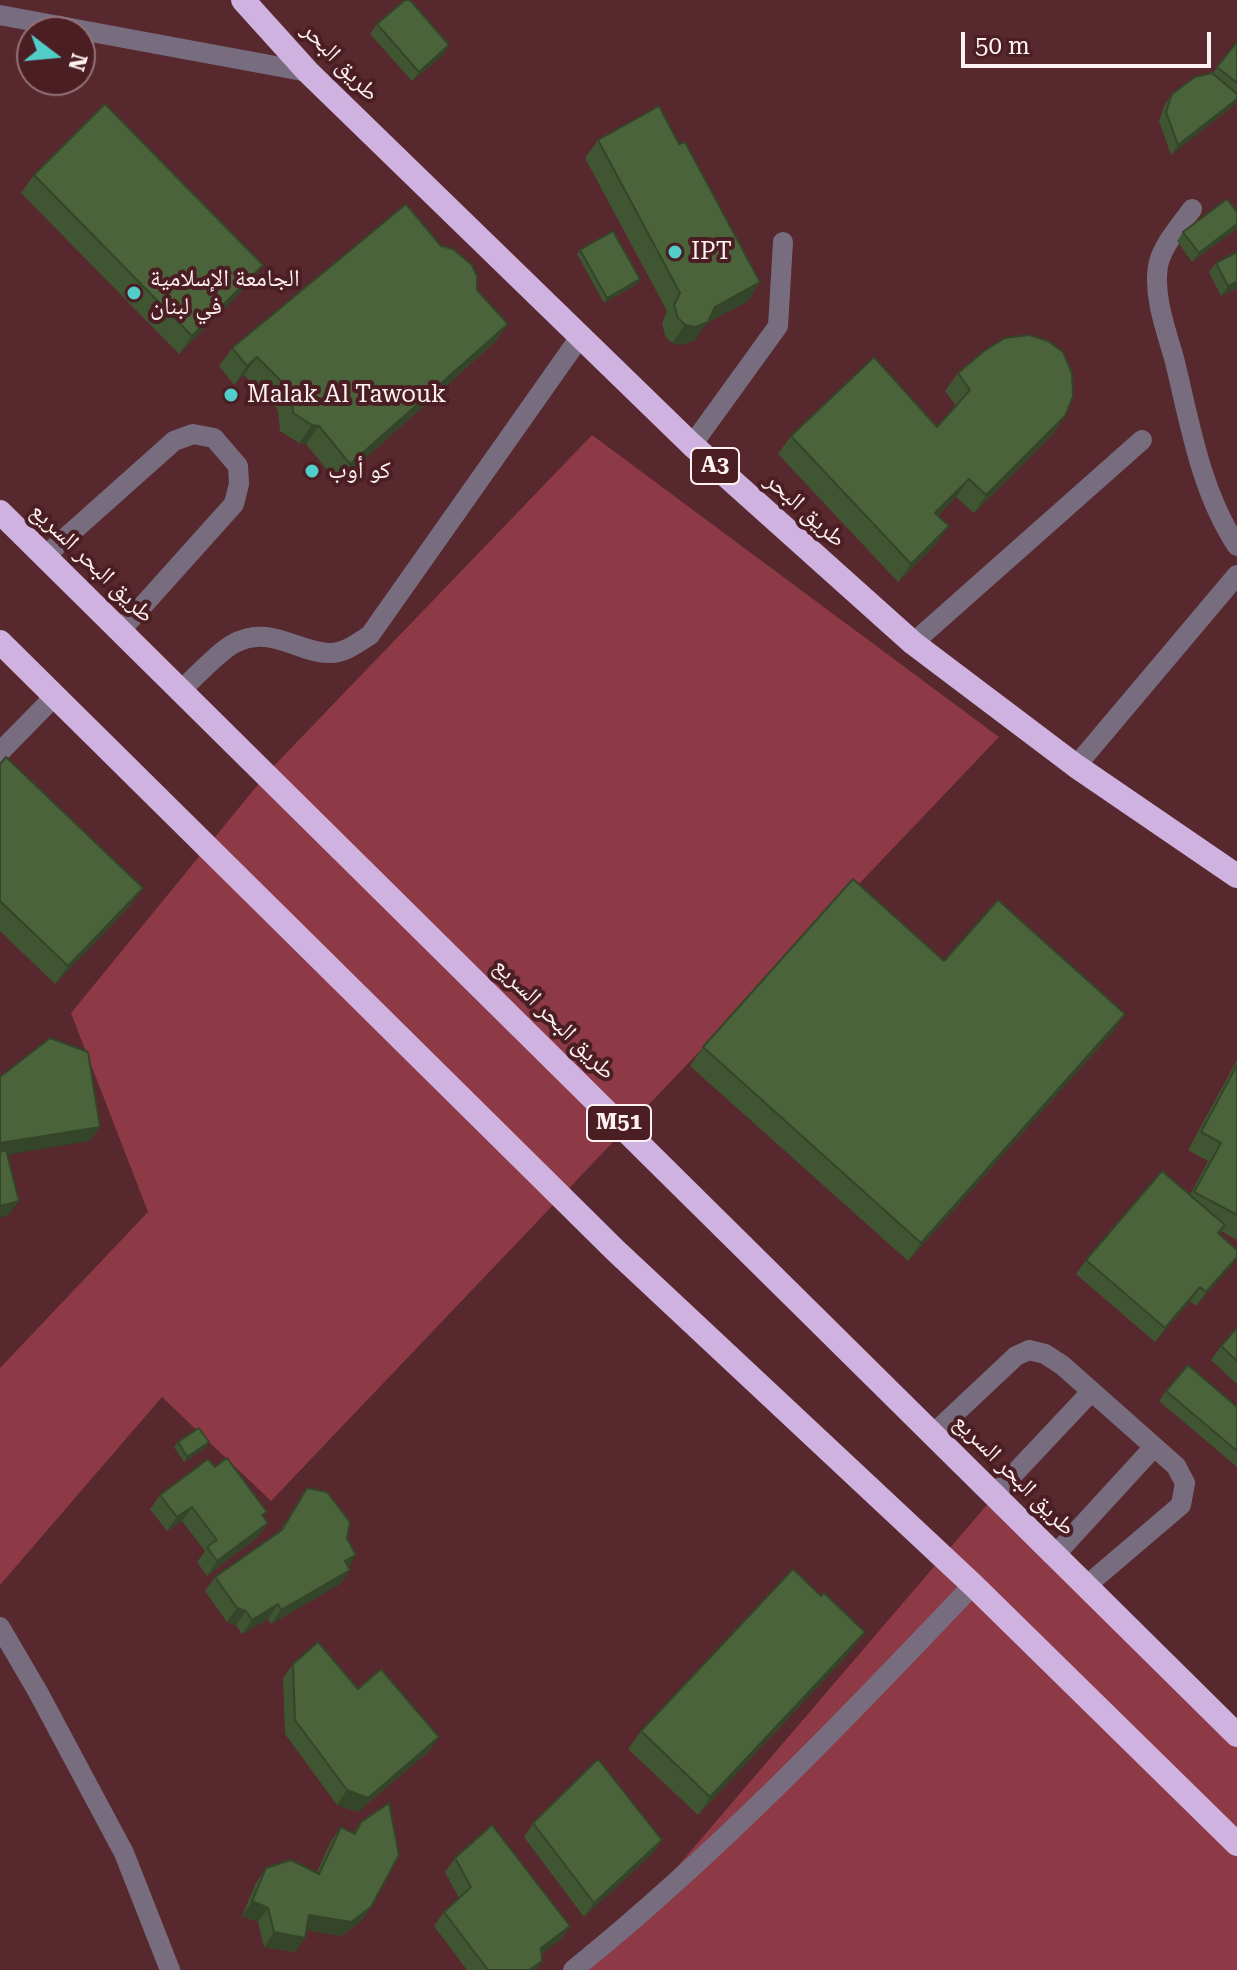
<!DOCTYPE html>
<html>
<head>
<meta charset="utf-8">
<style>
	body { margin:0 }
	#map { position:relative; width:1237px; height:1970px; overflow:hidden; background:#57282e; font-family:"Roboto Serif",serif }
	canvas { display:block }
	.north { position:absolute; left:16px; top:16px; width:80px; height:80px; box-sizing:border-box; background:#4b1e24; border:2px solid #937276; border-radius:50%; rotate:106deg; font-size:22px; font-weight:700; line-height:32px; text-align:center; color:#fef1f2 }
	.north::after { content:''; display:block; margin:auto; width:28px; height:36px; background:#53cdca; clip-path:polygon(50% 0,100% 100%,50% 72%,0 100%) }
	.scale { position:absolute; left:961px; top:32px; width:250px; height:36px; box-sizing:border-box; border:4px solid #fef1f2; border-top:0; padding-left:10px; font-size:24px; line-height:28px; white-space:nowrap; color:#fef1f2; -webkit-text-stroke:6px #4b1e24; paint-order:stroke }
</style>
</head>
<body>
<div id="map">
<canvas width="1237" height="1970"></canvas>
<div class="north">N</div>
<div class="scale">50 m</div>
</div>
<script>
const ctx = document.querySelector('canvas').getContext('2d');
ctx.lineJoin = 'round';
function fill(path, color) { ctx.fillStyle = color; ctx.fill(path, 'evenodd'); }
function stroke(path, color, width, dash) { ctx.strokeStyle = color; ctx.lineWidth = width; ctx.lineCap = dash ? 'butt' : 'round'; ctx.setLineDash(dash || []); ctx.stroke(path); }
function label(font, color, halo, rows, align = 'center') {
  ctx.font = font + ' "Roboto Serif","Noto Naskh Arabic",serif'; ctx.lineWidth = 8; ctx.setLineDash([]); ctx.textBaseline = 'middle'; ctx.strokeStyle = halo; ctx.fillStyle = color; for (const [text, x, y, turn = 0] of rows) {
    ctx.save(); ctx.translate(x, y); ctx.rotate((+turn || 0) * Math.PI / 180); ctx.textAlign = isNaN(turn) ? turn : align; if (halo) ctx.strokeText(text, 0, 0); ctx.fillText(text, 0, 0); ctx.restore();
  }
}
const green = new Path2D(`
	M592 435 999 737 271 1501 162 1397 0 1585V1368L148 1212 71 1013 269 771Z
	M991 1500 1237 1729V1970H589Z`);
const minor = new Path2D(`
	M0 15 308 72
	M1192 209C1180 226 1162 245 1158 266 1153 298 1167 332 1175 362 1190 424 1201 492 1237 546
	M692 445 778 326 783 242
	M45 556 174 441 193 434 214 438 238 466 239 484 234 504 121 630
	M913 643 1142 440
	M182 689C197 676 217 653 233 644 270 623 299 654 331 653 345 653 359 642 370 635L580 337
	M0 752 55 696
	M1076 766 1237 575
	M933 1434 1016 1356 1029 1350 1045 1354 1062 1365 1176 1466 1185 1483 1181 1505 1086 1586
	M994 1495 1091 1392
	M1055 1555 1154 1447
	M0 1627 38 1692 124 1853 170 1970
	M573 1970C717 1854 846 1719 973 1585`);
const highway = new Path2D(`
	M243 0 308 72 692 445 913 643 1076 766 1237 876
	M0 512 1237 1735
	M0 642 616 1251 973 1585 1237 1844`);
const wall = new Path2D(`
	M377 24 449 45 443 55 412 81 370 34Z
	M1237 42V100L1233 106 1171 155 1159 121 1165 104 1172 94 1212 74Z
	M598 140 679 144 760 282 748 301 707 323 695 340 682 345 672 343 665 336 662 323 667 311 585 158Z
	M34 175 263 265 250 283 179 354 21 193Z
	M1237 212V227L1236 229 1192 262 1177 241 1183 232Z
	M580 250 640 279 637 284 604 303 577 254Z
	M1216 263 1237 288 1221 296 1209 272Z
	M477 290 508 324 495 342 338 483 306 444 299 443 280 431 278 410 244 375 234 385 219 366 232 348Z
	M958 373 1065 416 1052 435 974 513 956 497 938 516 949 526 936 544 898 582 778 454 791 436 937 427 956 406 945 391Z
	M0 764 143 888 130 906 55 984 0 931Z
	M944 961 1113 1032 908 1261 690 1066 703 1047Z
	M1237 1060V1240L1221 1231 1219 1234 1237 1250V1258L1196 1306 1190 1301 1155 1342 1076 1274 1086 1260 1190 1195 1208 1161 1188 1150Z
	M1237 1328V1384L1211 1360 1221 1346Z
	M1166 1391 1237 1407V1467L1159 1401Z
	M178 1442H209L206 1447 184 1462 174 1447Z
	M215 1467 268 1523 258 1537 207 1576 197 1562 205 1551 182 1521 167 1531 150 1509 160 1495Z
	M307 1488 347 1538 356 1555 348 1566 350 1570 340 1584 271 1624 268 1619 242 1634 236 1625 227 1622 205 1591 215 1577 279 1532Z
	M852 1650 698 1815 628 1749 641 1731Z
	M293 1664 358 1689 439 1737 429 1751 358 1812 337 1805 285 1734 283 1678Z
	M361 1822 371 1907 361 1921 341 1936 307 1930 295 1952 264 1947 258 1922 242 1916 256 1883 266 1868 317 1872 331 1841 341 1827 353 1833Z
	M533 1823 662 1840 652 1854 584 1917 524 1837Z
	M455 1858 570 1926 560 1940 541 1954 542 1961 536 1970H467L434 1926 444 1912 459 1898 445 1872Z`);
const shadedWall = new Path2D(`
	M449 45 443 55 412 81 419 72Z
	M1237 99 1233 106 1171 155 1178 145Z
	M1237 224 1236 229 1192 262 1199 253Z
	M263 265 250 283 179 354 192 336Z
	M640 279 637 284 604 303 607 298Z
	M760 282 748 301 707 323 695 340 682 345 672 343 685 325Z
	M1237 282V288L1221 296 1228 286Z
	M508 324 495 342 338 483 350 464Z
	M257 357 244 375 234 385 247 366Z
	M1065 416 1052 435 974 513 986 495Z
	M312 425 319 426 306 444 299 443Z
	M969 479 956 497 922 531 935 513Z
	M949 526 936 544 898 582 911 564Z
	M143 888 130 906 55 984 68 966Z
	M1125 1014 1113 1032 908 1261 921 1243Z
	M100 1127 90 1141 0 1156V1143Z
	M19 1201 9 1215 0 1218V1206Z
	M1237 1257 1231 1267 1196 1306 1206 1292Z
	M1200 1287 1190 1301 1155 1342 1165 1328Z
	M209 1442 206 1447 184 1462 187 1457Z
	M192 1507 182 1521 167 1531 177 1517Z
	M268 1523 258 1537 207 1576 217 1561Z
	M356 1555 347 1569 345 1561Z
	M350 1570 340 1584 271 1624 281 1610Z
	M278 1604 268 1619 242 1634 252 1620Z
	M237 1608 246 1611 236 1625 227 1622Z
	M865 1632 852 1650 698 1815 710 1797Z
	M439 1737 429 1751 358 1812 337 1805 347 1790Z
	M662 1840 652 1854 584 1917 594 1903Z
	M252 1901 268 1908 258 1922 242 1916Z
	M371 1907 361 1921 341 1936 299 1929 309 1915Z
	M570 1926 560 1940 531 1962 541 1948Z
	M274 1932 305 1938 295 1952 264 1947Z
	M542 1961 536 1970H529Z`);
const building = new Path2D(`
	M405 0H410L449 45 419 72 377 24Z
	M1237 42V83L1217 67Z
	M1212 73 1237 94V99L1178 145 1166 112 1172 94 1195 77Z
	M105 104 263 265 192 336 34 175Z
	M659 106 679 144 685 142 760 282 715 307 708 322 695 327 685 325 678 318 674 305 680 293 598 140Z
	M1227 199 1237 212V224L1199 253 1183 232Z
	M406 204 441 246 453 249 472 265 477 276V290L508 324 350 464 319 426 312 425 293 413 291 391 257 357 247 366 232 348Z
	M613 231 640 279 607 298 580 250Z
	M1237 252V282L1228 286 1216 263Z
	M1029 335 1048 341 1063 352 1072 373 1073 396 1065 416 986 495 969 479 935 513 949 526 911 564 791 436 874 357 937 427 970 390 958 373 984 351 1005 338Z
	M6 757 143 888 68 966 0 901V764Z
	M853 879 944 961 998 900 1125 1014 921 1243 703 1047Z
	M50 1038 88 1052 100 1127 0 1143V1077Z
	M1237 1065V1215L1194 1192 1221 1143 1201 1132Z
	M6 1150 19 1201 0 1206V1152Z
	M1162 1171 1225 1225 1218 1233 1237 1250V1257L1206 1292 1200 1287 1165 1328 1086 1260Z
	M1237 1328V1361L1221 1346Z
	M1188 1365 1237 1407V1451L1166 1391Z
	M199 1428 209 1442 187 1457 178 1442Z
	M227 1458 267 1512 262 1515 268 1523 217 1561 207 1547 217 1540 192 1507 177 1517 160 1495 208 1459 215 1467Z
	M307 1488 327 1492 350 1522 347 1538 356 1555 345 1561 350 1570 281 1610 278 1604 252 1620 246 1611 237 1608 215 1577 282 1530Z
	M793 1569 821 1596 824 1593 865 1632 710 1797 641 1731Z
	M318 1642 358 1689 381 1669 439 1737 368 1798 347 1790 295 1720 293 1664Z
	M598 1759 662 1840 594 1903 533 1823Z
	M389 1803 399 1855 371 1907 351 1922 309 1915 305 1938 274 1932 268 1908 252 1901 266 1868 291 1860 319 1874 341 1827 355 1834 361 1822Z
	M492 1825 570 1926 541 1948 542 1961 529 1970H488L444 1912 471 1887 455 1858Z`);
const markers = [
	[675,252,8,"#53cdca"],
	[134,293,8,"#53cdca"],
	[231,395,8,"#53cdca"],
	[312,471,8,"#53cdca"]
];
const shields = [
	[715,466,48],
	[619,1123,64]
];
const shieldNames = [
	["A3",715,466],
	["M51",619,1123]
];
const streetNames = [
	["طريق البحر",340,62,46],
	["طريق البحر",805,510,42],
	["طريق البحر السريع",92,563,44],
	["طريق البحر السريع",554,1019,45],
	["طريق البحر السريع",1014,1475,45]
];
const poiNames = [
	["IPT",691,252],
	["الجامعة الإسلامية",150,279],
	["في لبنان",150,307],
	["Malak Al Tawouk",247,395],
	["كو أوب",328,471]
];
fill(green, '#8d3946');
stroke(minor, '#786d7f', 20);
stroke(highway, '#cfb2df', 24);
fill(wall, '#405532');
fill(shadedWall, '#344529');
fill(building, '#4b633a');
stroke(building, '#344529', 2);
for (const [x, y, r, color] of markers) { const dot = new Path2D(); dot.arc(x, y, r, 0, 2 * Math.PI); ctx.fillStyle = color; ctx.fill(dot); stroke(dot, '#4b1e24', 3); }
for (const [x, y, w] of shields) { const box = new Path2D(); box.roundRect(x - w / 2, y - 18, w, 36, 6); ctx.fillStyle = '#4b1e24'; ctx.fill(box); stroke(box, '#fef1f2', 2); }
label('bold 22px', '#fef1f2', null, shieldNames);
label('24px', '#fef1f2', '#4b1e24', streetNames);
label('24px', '#fef1f2', '#4b1e24', poiNames, 'left');
</script>
</body>
</html>
